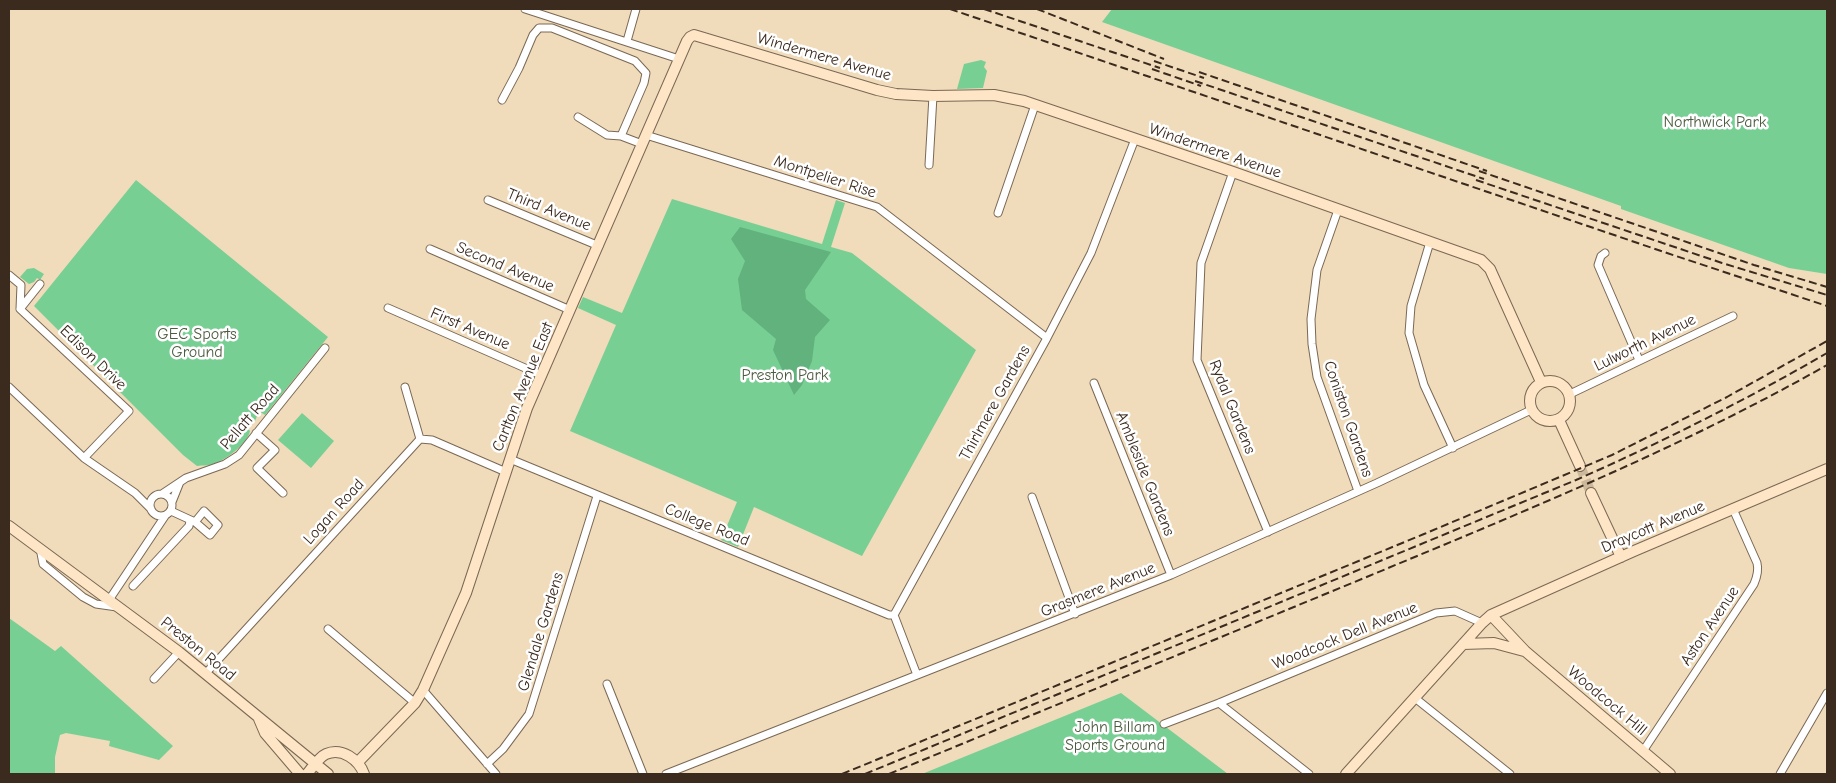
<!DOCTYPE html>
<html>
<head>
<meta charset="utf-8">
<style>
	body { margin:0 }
	#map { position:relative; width:1836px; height:783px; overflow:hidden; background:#f0dbba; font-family:"Comic Neue",sans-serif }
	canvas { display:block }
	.frame { position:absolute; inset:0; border:10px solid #3b2a1e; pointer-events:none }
</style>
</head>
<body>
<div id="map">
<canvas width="1836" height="783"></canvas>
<div class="frame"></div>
</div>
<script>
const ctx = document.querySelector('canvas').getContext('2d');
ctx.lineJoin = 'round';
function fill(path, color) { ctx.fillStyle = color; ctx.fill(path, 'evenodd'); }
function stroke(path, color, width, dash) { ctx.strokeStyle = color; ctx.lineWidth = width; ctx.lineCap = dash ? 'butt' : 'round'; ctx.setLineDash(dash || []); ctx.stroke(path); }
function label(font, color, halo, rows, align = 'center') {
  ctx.font = font + ' "Comic Neue",sans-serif'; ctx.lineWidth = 5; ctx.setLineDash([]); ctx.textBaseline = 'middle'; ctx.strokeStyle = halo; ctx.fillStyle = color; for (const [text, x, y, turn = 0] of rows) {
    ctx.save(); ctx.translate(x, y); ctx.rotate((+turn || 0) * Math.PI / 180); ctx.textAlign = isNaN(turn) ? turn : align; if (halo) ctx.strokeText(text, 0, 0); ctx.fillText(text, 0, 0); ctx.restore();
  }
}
const green = new Path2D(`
	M1112 9H1827V274L1789 268 1621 209V206L1102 22Z
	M981 60 986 62 984 67 987 71 983 88 957 89 964 64Z
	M136 180 328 337 265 415 259 411 255 421 249 416 242 423 250 431C248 443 225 461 213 464 208 466 202 465 197 466L183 455 34 306Z
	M672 199 822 244 836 200 845 203 831 247 852 253 976 350 862 556 754 507 738 547 721 540 737 502 570 431 616 325 578 308 583 297 622 313Z
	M34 268 44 274 40 280 37 278 34 282 29 284 20 277 27 269Z
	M302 413 334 441 311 468 278 440Z
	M9 618 55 651 61 646 173 746 159 760 109 746 110 741 66 733 60 735 55 757V774H9Z
	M1121 693 1228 774H922Z`);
const forest = new Path2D(`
	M740 227 831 252 805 290 806 299 830 320 815 337 812 361 802 385 794 395 773 350 776 339 742 310 738 279 745 261 731 239Z`);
const secondaryTunnel = new Path2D(`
	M1580 466 1591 493`);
const street = new Path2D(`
	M525 9 679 59
	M627 41 636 9
	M502 100 519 68 533 35 539 28H552L635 61 646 73 644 83 621 136
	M578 117 607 135 621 136 642 144
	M646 135 877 207 1047 338
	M929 165 933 96
	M1233 172 1201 263 1197 360 1268 532
	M488 200 599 246
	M1338 210 1317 270 1311 319 1312 344 1317 377 1358 491
	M998 213 1035 105
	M1430 242 1411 306 1409 333 1424 385 1453 448
	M430 249 570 310
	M1605 253 1601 256 1598 265 1639 360
	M9 275 21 285 20 309 129 411 84 458
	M388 308 541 375
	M20 309 40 284
	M1094 383 1171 575
	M9 387 84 458 135 493 151 509
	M405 387 420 439
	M1570 394 1733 316
	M256 433 275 450 257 468 283 493
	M510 459 889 615H894
	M162 494 186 478 225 464 239 455 325 348
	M150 505a11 11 0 1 1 22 0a11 11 0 1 1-22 0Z
	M1032 497 1075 614
	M172 502 180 482
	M171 511 195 522 210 535 218 525 204 511 195 522
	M40 548 43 564 83 597 96 604 117 607
	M133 586 189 526 190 521
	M109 600 165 516
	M328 629 415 703
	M206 673 420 439 432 440 506 472
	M917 675 894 615 1047 338 1091 253 1135 139
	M154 679 179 652
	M607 684 643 774
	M423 690 496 774
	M1415 698 1510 774
	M1219 703 1309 774
	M1164 724 1219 703 1436 613 1455 611 1482 623
	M1643 751 1754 584C1757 577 1759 571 1757 563L1733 509
	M487 764 503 749 529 714 597 496
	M666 774 1171 575 1377 483 1531 410
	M1780 774 1827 693`);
const secondary = new Path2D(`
	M1530 401a20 20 0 1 1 40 0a20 20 0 1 1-40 0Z
	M1559 420 1580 466
	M1591 493 1621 557
	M9 526 179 652 328 774
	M1491 615 1525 651 1670 774
	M1463 644 1494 643 1524 651
	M259 719 265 733 300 774
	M358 762 415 703 423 690 466 593 527 408 687 41 690 37 694 35 877 90 896 94 933 96 994 95 1024 101 1233 172 1481 260 1490 269 1541 382
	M307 774C312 768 319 757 326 754 342 747 359 760 364 774
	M1346 774 1482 623 1491 615 1634 551 1827 469`);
const rail = new Path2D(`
	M950 9 1667 253 1827 306
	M984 9 1160 68
	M1037 9 1164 59
	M1154 61 1204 78
	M1152 69 1201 86
	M1199 72 1487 171
	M1195 81 1484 179
	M1479 171 1754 265 1827 287
	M1476 180 1722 263 1827 295
	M842 774 1424 534 1612 455 1727 397 1827 341
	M865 774 1576 480C1662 442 1746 400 1827 353
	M889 774C1049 708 1209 642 1369 576 1525 511 1681 448 1827 365`);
const streetNames = [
	["Windermere Avenue",824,57,16],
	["Windermere Avenue",1215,151,19],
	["Montpelier Rise",825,177,18],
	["Third Avenue",549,210,22],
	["Second Avenue",505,267,23],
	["First Avenue",470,329,23],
	["Lulworth Avenue",1645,343,-26],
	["Edison Drive",93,358,44],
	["Carlton Avenue East",523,387,-68],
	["Thirlmere Gardens",995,403,-61],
	["Rydal Gardens",1232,407,68],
	["Pellatt Road",250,417,-49],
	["Coniston Gardens",1348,419,71],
	["Ambleside Gardens",1145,474,68],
	["Logan Road",334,512,-48],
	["College Road",707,525,22],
	["Draycott Avenue",1653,527,-23],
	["Grasmere Avenue",1098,590,-22],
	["Aston Avenue",1710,626,-56],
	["Glendale Gardens",541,632,-73],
	["Woodcock Dell Avenue",1345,636,-22],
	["Preston Road",198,649,39],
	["Woodcock Hill",1607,701,40]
];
const parkNames = [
	["Northwick Park",1715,122],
	["GEC Sports",197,334],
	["Ground",197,352],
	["Preston Park",785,375],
	["John Billam",1115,727],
	["Sports Ground",1115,745]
];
fill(green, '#78cf93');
fill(forest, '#62b27d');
stroke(secondaryTunnel, '#ccb89b', 10, [10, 5]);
stroke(street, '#7a6855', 9);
stroke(secondary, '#7a6855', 12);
stroke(street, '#fff', 7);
stroke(secondary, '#fde5c5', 10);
stroke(rail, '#3b2a1e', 2, [8, 4]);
label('16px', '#3b2a1e', '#fff', streetNames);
label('16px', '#4d5c41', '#fff', parkNames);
</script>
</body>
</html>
